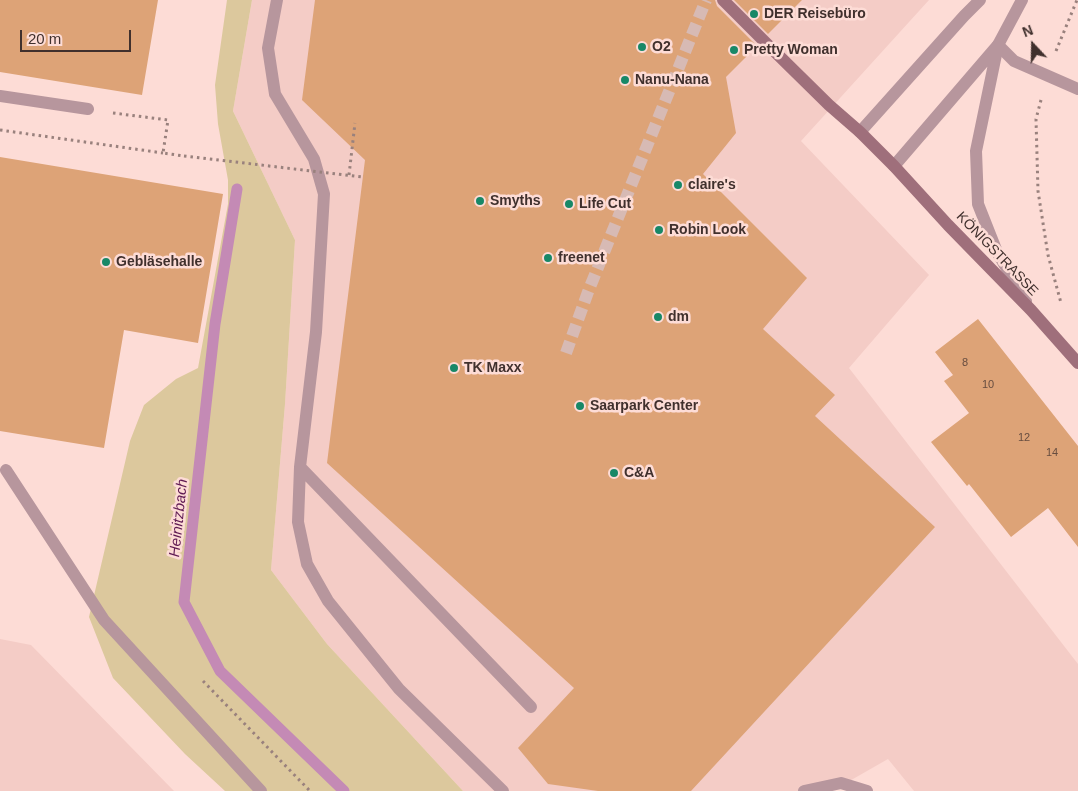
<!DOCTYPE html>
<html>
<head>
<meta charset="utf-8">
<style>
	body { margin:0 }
	#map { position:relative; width:1078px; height:791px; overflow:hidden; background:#fddcd6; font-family:Arial,sans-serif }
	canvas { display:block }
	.north { position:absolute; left:1008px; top:20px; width:50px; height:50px; -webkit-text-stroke:4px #fddcd6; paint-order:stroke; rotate:339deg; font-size:14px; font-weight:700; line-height:20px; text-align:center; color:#40302d }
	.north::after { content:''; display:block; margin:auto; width:18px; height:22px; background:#40302d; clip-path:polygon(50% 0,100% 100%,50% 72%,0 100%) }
	.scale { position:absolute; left:20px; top:30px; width:111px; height:22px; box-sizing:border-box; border:2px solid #40302d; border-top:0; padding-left:6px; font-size:15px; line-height:18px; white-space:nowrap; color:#40302d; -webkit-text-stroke:4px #fddcd6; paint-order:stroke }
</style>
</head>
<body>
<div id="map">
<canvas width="1078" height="791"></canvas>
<div class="north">N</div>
<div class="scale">20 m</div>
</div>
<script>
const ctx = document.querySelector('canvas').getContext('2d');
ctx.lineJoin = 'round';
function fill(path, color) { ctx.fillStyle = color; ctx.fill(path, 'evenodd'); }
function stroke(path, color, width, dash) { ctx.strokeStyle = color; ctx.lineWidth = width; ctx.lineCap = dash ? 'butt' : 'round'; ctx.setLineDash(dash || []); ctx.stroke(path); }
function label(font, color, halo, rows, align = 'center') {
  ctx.font = font + ' Arial,sans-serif'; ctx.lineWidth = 5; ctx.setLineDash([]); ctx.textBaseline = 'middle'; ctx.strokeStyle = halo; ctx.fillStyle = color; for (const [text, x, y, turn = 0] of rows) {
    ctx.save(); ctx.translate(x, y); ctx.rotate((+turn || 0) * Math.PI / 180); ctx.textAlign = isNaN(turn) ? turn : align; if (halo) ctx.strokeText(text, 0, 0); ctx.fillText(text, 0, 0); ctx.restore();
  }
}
const built = new Path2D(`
	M252 0H929L801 141 929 275 849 368 1078 664V791H914L888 759 832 791H463L327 644 271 570 285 404 295 240 233 111Z
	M0 639 31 645 174 791H0Z`);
const green = new Path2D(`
	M227 0H252L233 111 295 240 285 404 271 570 327 644 463 791H225L185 754 113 678 89 617 130 441 144 405 176 379 198 368 228 204V180L218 124 215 85Z`);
const stream = new Path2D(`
	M237 189 215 324 184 602 220 671 344 791`);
const building = new Path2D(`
	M0 0H158L142 95 0 72Z
	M315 0H715L717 6 757 46 726 77 736 133 703 174 807 278 763 329 835 395 815 416 935 527 691 791H598L548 784 518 748 574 688 327 463 365 160 302 100Z
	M734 0H802L768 34Z
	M0 157 223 194 198 343 124 330 104 448 0 431Z
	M978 319 1078 446V547L1048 508 1011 537 969 484 967 486 931 442 969 413 944 381 953 375 935 352Z`);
const pedestrianTunnel = new Path2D(`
	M566 353 588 292 706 0`);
const path = new Path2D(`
	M1056 51 1077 0
	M1041 100 1036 119 1038 191 1048 255 1061 303
	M113 113 168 120 163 153 184 156
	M0 130 163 153
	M349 175 355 123
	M203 681 310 791`);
const service = new Path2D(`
	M277 0 268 48 275 94 314 159 324 194 316 332 300 467 298 522 307 564 328 601 399 689 503 791
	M998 45 1014 61 1078 89
	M0 96 88 109
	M300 467 531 707
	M6 470 104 620 261 791
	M804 791 841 783 867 791`);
const tertiary = new Path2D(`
	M998 45 976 151 978 204 997 252 1026 301
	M860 132 964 16 980 0
	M894 166 998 45 1022 0`);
const secondary = new Path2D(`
	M723 0 767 44 829 105 860 132 894 166 948 225 1031 310 1078 363`);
const pathBridge = new Path2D(`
	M184 156 363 177`);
const markers = [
	[754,14,5,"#188867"],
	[642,47,5,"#188867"],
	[734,50,5,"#188867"],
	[625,80,5,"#188867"],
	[678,185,5,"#188867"],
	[480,201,5,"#188867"],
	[569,204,5,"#188867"],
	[659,230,5,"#188867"],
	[548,258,5,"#188867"],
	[106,262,5,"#188867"],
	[658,317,5,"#188867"],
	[454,368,5,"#188867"],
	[580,406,5,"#188867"],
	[614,473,5,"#188867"]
];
const numberNames = [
	["8",965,363],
	["10",988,385],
	["12",1024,438],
	["14",1052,453]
];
const poiNames = [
	["DER Reisebüro",764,14],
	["O2",652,47],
	["Pretty Woman",744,50],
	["Nanu-Nana",635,80],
	["claire's",688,185],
	["Smyths",490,201],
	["Life Cut",579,204],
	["Robin Look",669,230],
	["freenet",558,258],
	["Gebläsehalle",116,262],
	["dm",668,317],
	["TK Maxx",464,368],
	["Saarpark Center",590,406],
	["C&A",624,473]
];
const streetNames = [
	["KÖNIGSTRASSE",997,254,46]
];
const waterNames = [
	["Heinitzbach",179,518,-84]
];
fill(built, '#f4ccc6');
fill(green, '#dcc89d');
stroke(stream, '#c48ab5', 11);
fill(building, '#dda377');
stroke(pedestrianTunnel, '#d7bab4', 12, [12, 6]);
stroke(path, '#99817d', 3, [2.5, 4]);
stroke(service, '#b7969d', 12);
stroke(tertiary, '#b7969d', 12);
stroke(secondary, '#9f6f7b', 12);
stroke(pathBridge, '#99817d', 3, [2.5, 4]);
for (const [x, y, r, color] of markers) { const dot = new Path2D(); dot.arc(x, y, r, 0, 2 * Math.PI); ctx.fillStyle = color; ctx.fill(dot); stroke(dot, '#fddcd6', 2); }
label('11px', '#674d40', null, numberNames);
label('bold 14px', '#40302d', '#fddcd6', poiNames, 'left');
label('14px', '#40302d', '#fddcd6', streetNames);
label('italic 15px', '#601b53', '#fddcd6', waterNames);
</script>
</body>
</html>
